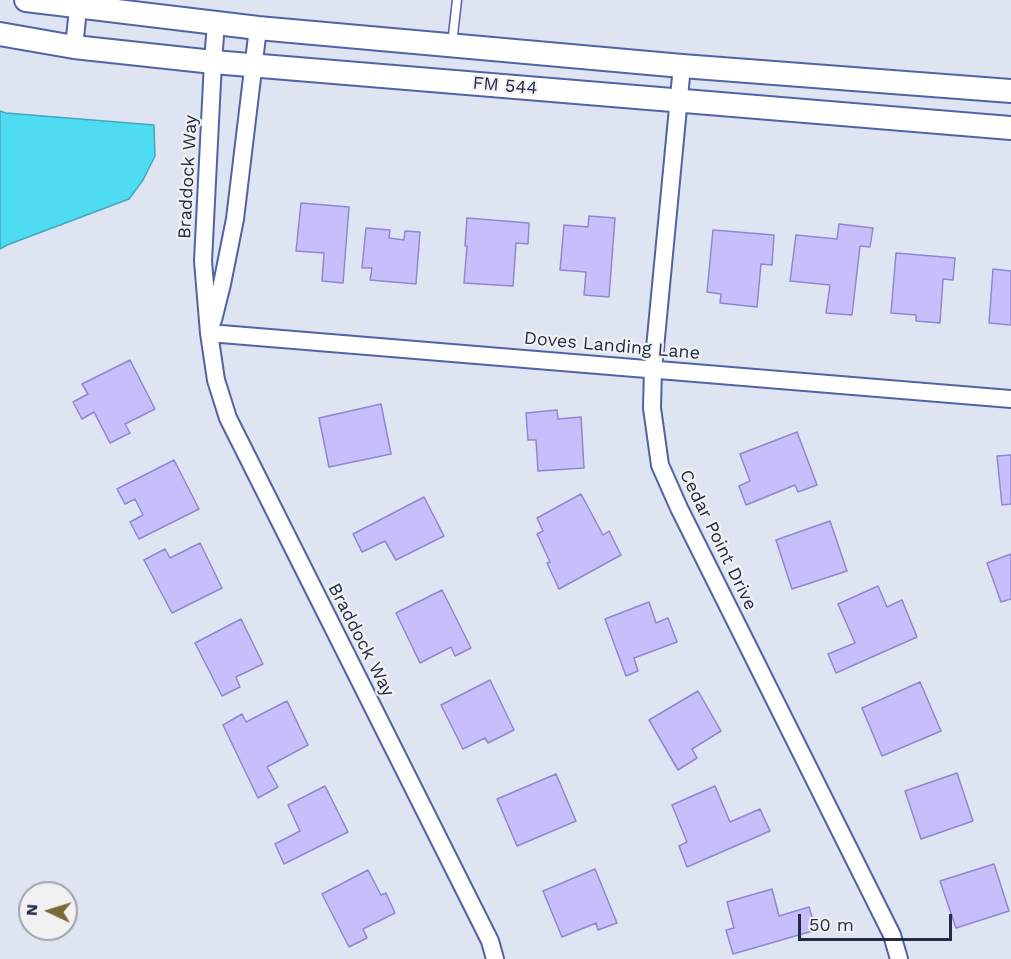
<!DOCTYPE html>
<html>
<head>
<meta charset="utf-8">
<style>
	body { margin:0 }
	#map { position:relative; width:1011px; height:959px; overflow:hidden; background:#dee4f2; font-family:"Work Sans",sans-serif }
	canvas { display:block }
	.north { position:absolute; left:18px; top:881px; width:60px; height:60px; box-sizing:border-box; background:#f1f1f1; border:2px solid #9ea2ad; border-radius:50%; rotate:274deg; font-size:16px; font-weight:700; line-height:24px; text-align:center; color:#222b47 }
	.north::after { content:''; display:block; margin:auto; width:21px; height:27px; background:#7a6836; clip-path:polygon(50% 0,100% 100%,50% 72%,0 100%) }
	.scale { position:absolute; left:798px; top:914px; width:154px; height:27px; box-sizing:border-box; border:3px solid #222b47; border-top:0; padding-left:8px; font-size:18px; line-height:21px; white-space:nowrap; color:#222b47; -webkit-text-stroke:4px #f1f1f1; paint-order:stroke }
</style>
</head>
<body>
<div id="map">
<canvas width="1011" height="959"></canvas>
<div class="north">N</div>
<div class="scale">50 m</div>
</div>
<script>
const ctx = document.querySelector('canvas').getContext('2d');
ctx.lineJoin = 'round';
function fill(path, color) { ctx.fillStyle = color; ctx.fill(path, 'evenodd'); }
function stroke(path, color, width, dash) { ctx.strokeStyle = color; ctx.lineWidth = width; ctx.lineCap = dash ? 'butt' : 'round'; ctx.setLineDash(dash || []); ctx.stroke(path); }
function label(font, color, halo, rows, align = 'center') {
  ctx.font = font + ' "Work Sans",sans-serif'; ctx.lineWidth = 4.5; ctx.setLineDash([]); ctx.textBaseline = 'middle'; ctx.strokeStyle = halo; ctx.fillStyle = color; for (const [text, x, y, turn = 0] of rows) {
    ctx.save(); ctx.translate(x, y); ctx.rotate((+turn || 0) * Math.PI / 180); ctx.textAlign = isNaN(turn) ? turn : align; if (halo) ctx.strokeText(text, 0, 0); ctx.fillText(text, 0, 0); ctx.restore();
  }
}
const water = new Path2D(`
	M0 111 6 113 154 125 155 156 143 180 129 199 7 245 0 249Z`);
const building = new Path2D(`
	M301 203 349 207 343 283 322 281 324 253 296 251Z
	M589 216 615 218 609 297 584 295 586 272 560 270 564 225 588 227Z
	M467 218 529 223 528 244 516 243 513 286 464 283 467 246H465Z
	M839 224 873 228 870 247 860 246 852 315 826 313 830 285 790 281 796 235 837 239Z
	M366 228 390 230 389 238 404 240 405 231 420 232 416 284 370 280 372 268H362Z
	M713 230 774 235 772 265 761 264 757 307 720 303 721 294 707 292Z
	M896 253 955 258 953 280 943 279 940 323 916 321V315L891 313Z
	M993 269 1011 271V325L989 323Z
	M130 360 155 409 125 424 130 433 110 443 94 412 82 419 73 402 88 394 82 384Z
	M381 404 391 454 329 467 319 418Z
	M557 410 558 419 581 417 584 468 538 471 536 440H528L526 413Z
	M797 432 817 485 798 492 795 485 746 505 739 486 750 481 740 454Z
	M1011 455V504L1002 505 997 456Z
	M174 460 199 509 139 539 130 522 143 515 135 499 125 504 117 489Z
	M581 494 603 535 609 531 621 555 559 589 547 563 550 562 537 534 543 531 537 518Z
	M424 497 444 536 396 560 385 541 362 552 353 534Z
	M830 521 847 571 792 589 776 540Z
	M200 543 222 588 172 613 144 560 165 549 170 558Z
	M1011 554V599L1001 602 987 563Z
	M878 586 887 607 902 600 917 637 836 673 828 654 855 643 838 604Z
	M442 590 471 648 455 656 451 647 420 663 396 613Z
	M649 602 656 623 668 618 677 642 634 658 638 671 626 676 605 619Z
	M241 619 263 664 236 677 240 687 222 696 195 643Z
	M490 680 514 730 488 743 485 738 463 749 441 705Z
	M920 682 941 731 882 756 862 708Z
	M698 691 721 731 692 749 697 758 678 770 649 720Z
	M287 701 308 745 267 767 278 787 258 798 223 725 242 714 246 722Z
	M957 773 973 821 921 839 905 791Z
	M556 774 576 821 517 846 497 799Z
	M325 786 348 832 284 864 275 844 300 831 288 805Z
	M715 786 730 822 760 809 770 831 687 867 679 846 687 842 672 805Z
	M994 864 1009 911 956 928 940 881Z
	M595 869 617 923 598 930 596 923 562 937 543 891Z
	M368 870 381 895 386 893 395 913 363 929 367 938 349 947 322 894Z
	M772 889 779 916 809 907 816 930 733 954 726 930 734 928 727 902Z`);
const lane = new Path2D(`
	M452 44 457 0`);
const street = new Path2D(`
	M216 23 213 62 203 261 209 333 216 380 228 418 490 941 495 959
	M74 47 79 0
	M682 66 653 369 652 408 660 465 679 508 892 935 899 959
	M213 320 222 284 235 219 258 28
	M209 333 1011 399`);
const secondary = new Path2D(`
	M26 0 258 28 682 66 1011 91
	M0 34 74 47 213 62 1011 128`);
const streetNames = [
	["FM 544",505,86,5],
	["Braddock Way",188,177,-87],
	["Doves Landing Lane",612,346,5],
	["Cedar Point Drive",718,540,64],
	["Braddock Way",361,640,63]
];
fill(water, '#4fdcf2');
stroke(water, '#42a7bf', 1.5);
fill(building, '#c7bffc');
stroke(building, '#9187ce', 1.5);
stroke(lane, '#5063a4', 11);
stroke(street, '#5063a4', 20);
stroke(secondary, '#5063a4', 26);
stroke(lane, '#fff', 8);
stroke(street, '#fff', 16);
stroke(secondary, '#fff', 22);
label('18px', '#222b47', '#f1f1f1', streetNames);
</script>
</body>
</html>
